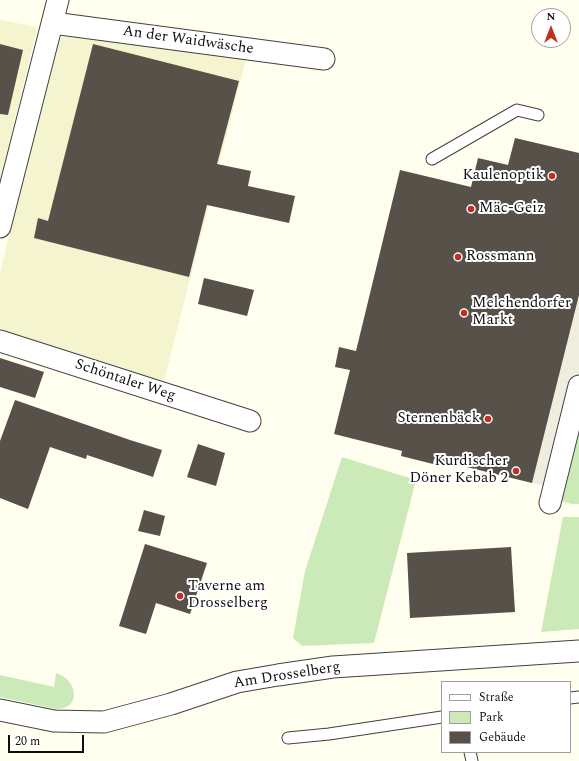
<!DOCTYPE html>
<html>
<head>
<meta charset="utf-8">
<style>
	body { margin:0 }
	#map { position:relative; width:579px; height:761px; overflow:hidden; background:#fffeef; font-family:Spectral,serif }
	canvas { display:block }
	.legend { position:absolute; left:441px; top:681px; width:130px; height:72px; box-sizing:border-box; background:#fff; border:1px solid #9f9f9f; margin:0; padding:5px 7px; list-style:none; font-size:12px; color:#0e0e0e }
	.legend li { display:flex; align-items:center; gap:8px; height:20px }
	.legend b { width:20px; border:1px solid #9f9f9f }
	.north { position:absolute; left:531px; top:8px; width:40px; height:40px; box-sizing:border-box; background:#fff; border:1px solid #9f9f9f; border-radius:50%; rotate:0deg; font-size:11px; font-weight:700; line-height:16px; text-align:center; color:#0e0e0e }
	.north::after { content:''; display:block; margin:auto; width:14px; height:18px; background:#c12f23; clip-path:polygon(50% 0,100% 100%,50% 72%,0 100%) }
	.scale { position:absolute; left:8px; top:735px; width:76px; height:18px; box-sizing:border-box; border:2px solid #0e0e0e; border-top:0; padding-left:5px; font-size:12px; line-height:14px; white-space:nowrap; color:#0e0e0e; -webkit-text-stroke:3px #fff; paint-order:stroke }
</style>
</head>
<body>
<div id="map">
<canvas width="579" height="761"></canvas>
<ul class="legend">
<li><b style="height:5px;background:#fff"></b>Straße</li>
<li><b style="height:11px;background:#cceab8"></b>Park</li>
<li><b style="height:11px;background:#57514a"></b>Gebäude</li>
</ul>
<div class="north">N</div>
<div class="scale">20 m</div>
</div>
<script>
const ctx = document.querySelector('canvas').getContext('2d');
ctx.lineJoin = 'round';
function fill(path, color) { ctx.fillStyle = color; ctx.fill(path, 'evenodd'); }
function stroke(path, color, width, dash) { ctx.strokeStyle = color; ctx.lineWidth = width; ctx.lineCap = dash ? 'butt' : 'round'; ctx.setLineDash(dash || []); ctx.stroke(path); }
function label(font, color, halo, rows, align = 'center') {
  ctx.font = font + ' Spectral,serif'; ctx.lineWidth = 4; ctx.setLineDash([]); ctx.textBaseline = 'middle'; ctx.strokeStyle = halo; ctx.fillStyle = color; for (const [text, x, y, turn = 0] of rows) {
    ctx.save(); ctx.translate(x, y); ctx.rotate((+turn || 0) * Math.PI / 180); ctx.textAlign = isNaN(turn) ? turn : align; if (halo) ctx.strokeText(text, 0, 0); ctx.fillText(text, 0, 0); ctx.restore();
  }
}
const farmland = new Path2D(`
	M0 20 37 27 0 183Z
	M68 33 246 59 164 381 0 331V273L55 44Z`);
const green = new Path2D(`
	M579 408V504H572L556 500Z
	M342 457 416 480 374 643 302 646 293 638 305 571Z
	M563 517H579V629L541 632Z
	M56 673C77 679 83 709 56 709L0 697V675L54 687Z`);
const plaza = new Path2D(`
	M579 271V408L554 488 532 483Z`);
const building = new Path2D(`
	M0 44 23 50 8 115 0 114Z
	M93 44 239 81 217 164 251 171 248 186 295 196 289 223 207 205 189 277 34 238 38 218 48 221Z
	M515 138 579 153V295L532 483 434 459 433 464 401 456 402 451 334 434 350 370 335 367 339 347 356 351 400 170 471 187 478 158 508 165Z
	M204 278 254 290 247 316 198 304Z
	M0 358 44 372 35 398 0 387Z
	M15 400 130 440 162 450 153 477 87 455 86 459 50 447 28 509 0 498V441Z
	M198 444 225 453 216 486 187 477Z
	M144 510 165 516 160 536 138 531Z
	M145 544 207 563 190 614 156 603 146 634 119 626Z
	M511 547 515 612 410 618 407 553Z`);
const lane = new Path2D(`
	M432 159 517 110 538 115
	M570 698 579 697
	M288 738 329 734 442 717
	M470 752 472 761`);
const street = new Path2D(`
	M53 23 324 59
	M0 227 58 0
	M0 341 250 421
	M550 503 579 386
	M0 710 54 721 104 722 171 704 237 682 278 675 333 667 579 651`);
const markers = [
	[552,176,4,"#c12f23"],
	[471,209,4,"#c12f23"],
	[458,257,4,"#c12f23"],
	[464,313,4,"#c12f23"],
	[488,419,4,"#c12f23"],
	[516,471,4,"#c12f23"],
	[180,596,4,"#c12f23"]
];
const streetNames = [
	["An der Waidwäsche",188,41,8],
	["Schöntaler Weg",125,381,18],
	["Am Drosselberg",287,676,-9]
];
const poiNames = [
	["Kaulenoptik",544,176,"right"],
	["Mäc-Geiz",479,209],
	["Rossmann",466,257],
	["Melchendorfer",472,304],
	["Markt",472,321],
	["Sternenbäck",480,419,"right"],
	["Kurdischer",508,462,"right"],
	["Döner Kebab 2",508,479,"right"],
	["Taverne am",188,587],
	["Drosselberg",188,604]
];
fill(farmland, '#f4f5ce');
fill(green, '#cceab8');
fill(plaza, '#efedde');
fill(building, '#57514a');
stroke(lane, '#414141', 13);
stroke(street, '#414141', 23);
stroke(lane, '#fff', 11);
stroke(street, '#fff', 21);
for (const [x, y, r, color] of markers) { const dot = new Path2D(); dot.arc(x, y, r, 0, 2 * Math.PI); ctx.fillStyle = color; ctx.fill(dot); stroke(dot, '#fff', 1.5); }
label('15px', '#0e0e0e', '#fff', streetNames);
label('15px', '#0e0e0e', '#fff', poiNames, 'left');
</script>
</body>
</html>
